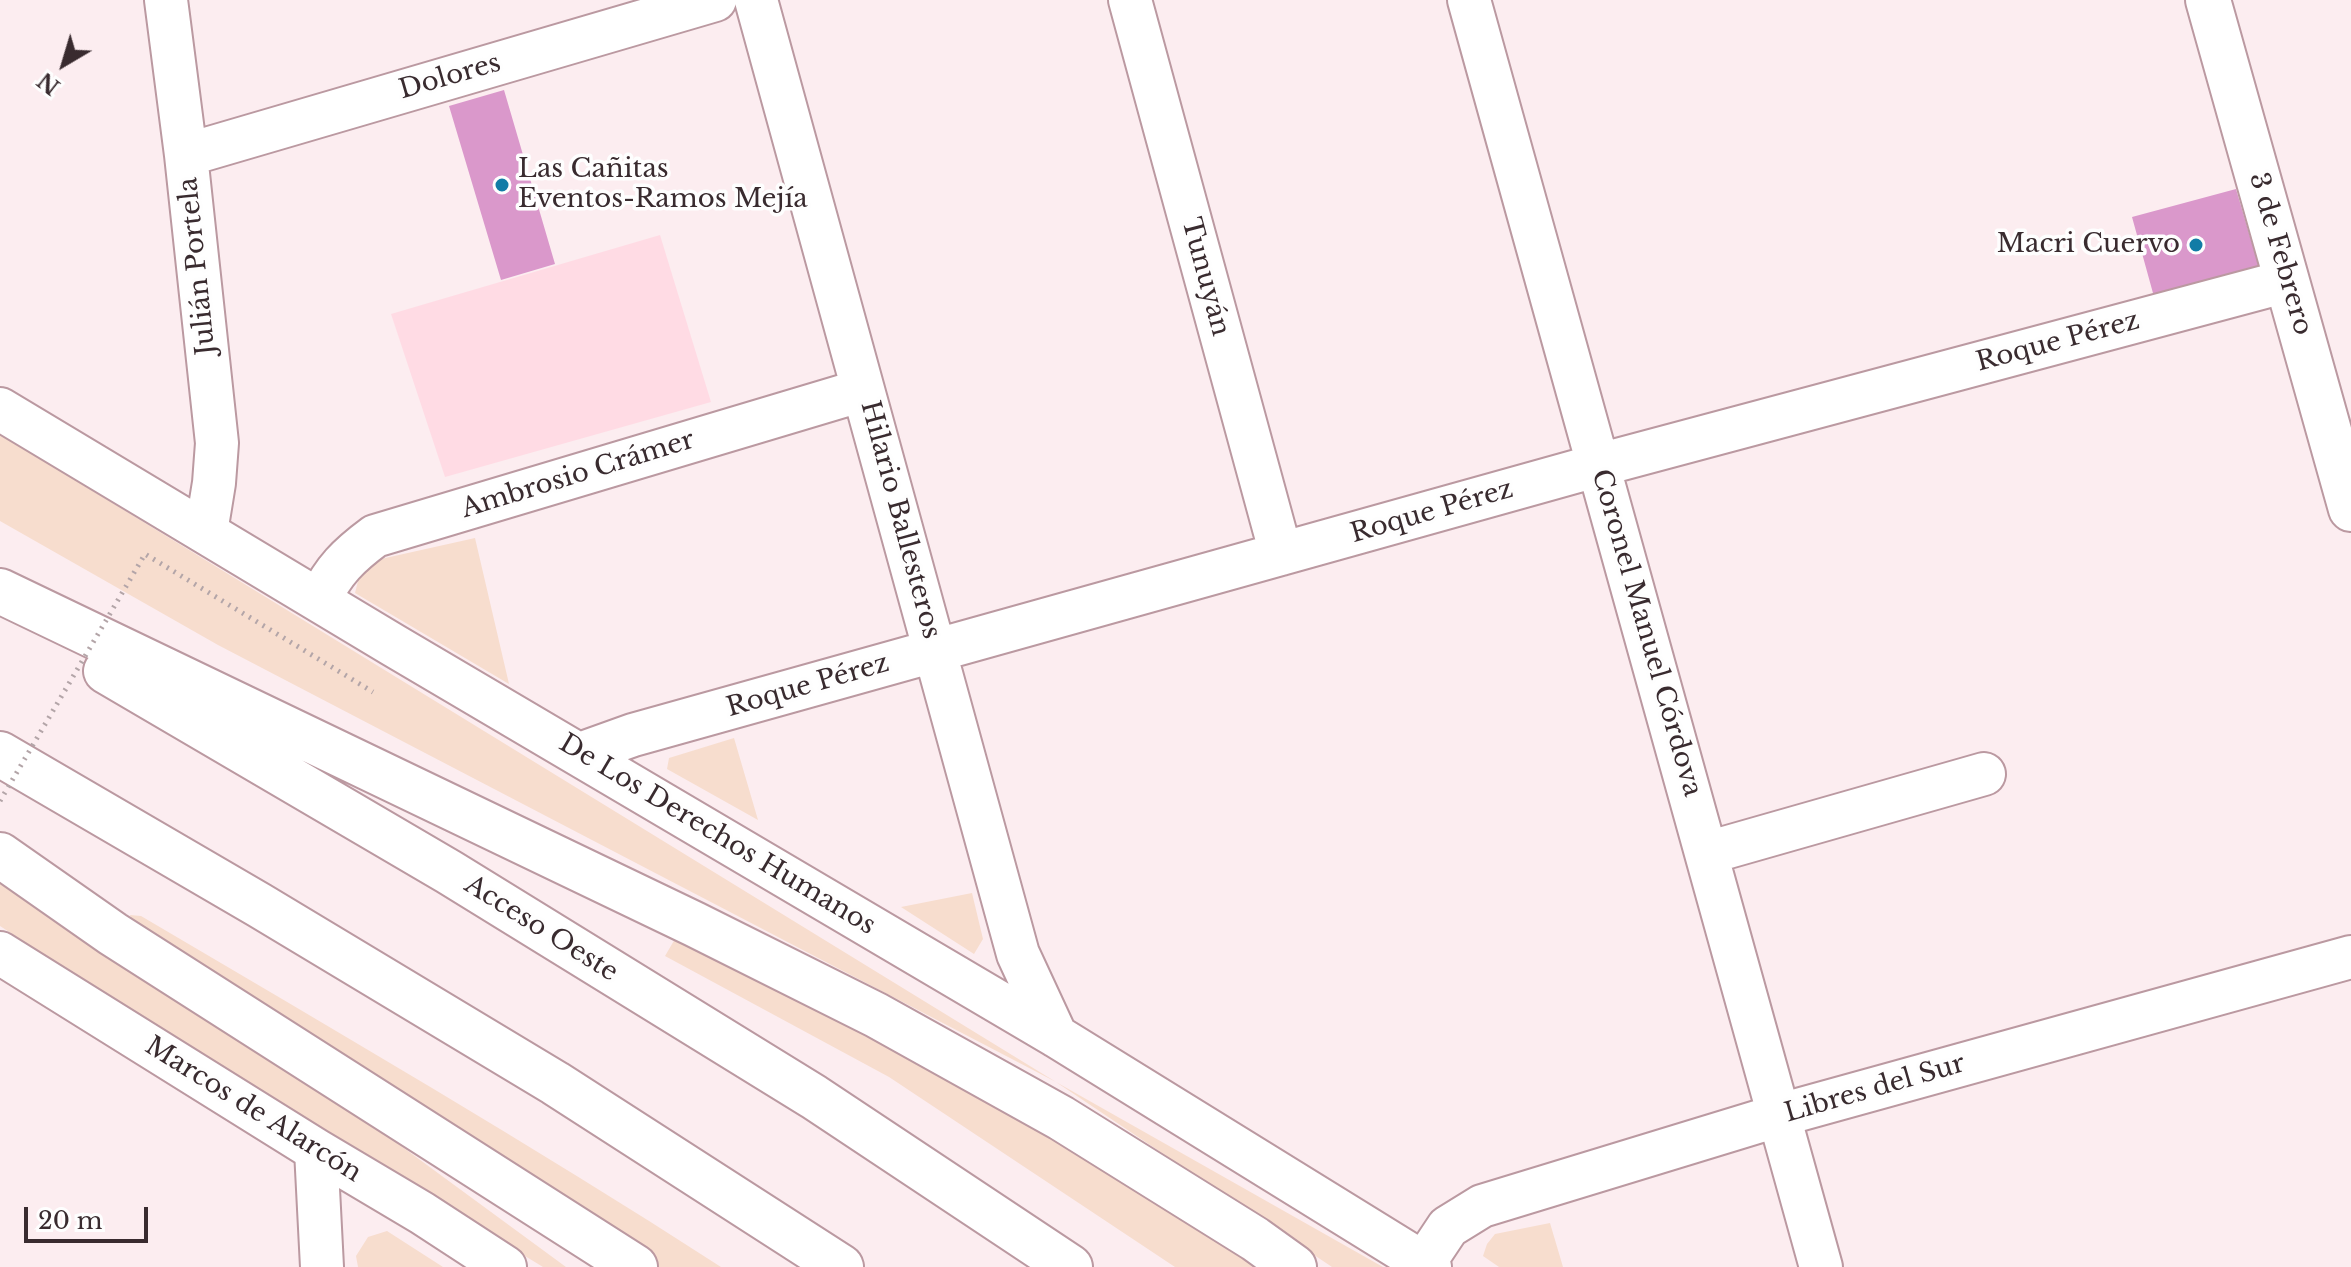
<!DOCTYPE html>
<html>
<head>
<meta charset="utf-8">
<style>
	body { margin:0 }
	#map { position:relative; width:2351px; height:1267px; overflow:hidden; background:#fcedf0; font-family:"Libre Baskerville",serif }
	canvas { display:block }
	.north { position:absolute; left:24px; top:24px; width:80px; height:80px; -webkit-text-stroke:6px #fefefe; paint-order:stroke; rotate:218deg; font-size:22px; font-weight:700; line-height:32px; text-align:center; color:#392b2f }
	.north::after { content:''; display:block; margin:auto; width:28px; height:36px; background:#392b2f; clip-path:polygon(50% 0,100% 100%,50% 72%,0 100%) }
	.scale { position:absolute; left:24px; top:1207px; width:124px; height:36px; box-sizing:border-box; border:4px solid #392b2f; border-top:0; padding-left:10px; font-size:24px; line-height:28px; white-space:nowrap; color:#392b2f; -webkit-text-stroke:6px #fefefe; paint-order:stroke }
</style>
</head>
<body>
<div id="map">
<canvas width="2351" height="1267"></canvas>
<div class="north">N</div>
<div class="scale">20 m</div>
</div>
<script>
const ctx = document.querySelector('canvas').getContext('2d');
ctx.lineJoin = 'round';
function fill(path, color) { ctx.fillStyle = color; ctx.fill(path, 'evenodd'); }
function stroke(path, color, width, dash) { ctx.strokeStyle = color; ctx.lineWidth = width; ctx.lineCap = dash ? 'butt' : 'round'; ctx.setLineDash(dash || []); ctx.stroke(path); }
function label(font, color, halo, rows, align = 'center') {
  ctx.font = font + ' "Libre Baskerville",serif'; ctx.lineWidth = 7; ctx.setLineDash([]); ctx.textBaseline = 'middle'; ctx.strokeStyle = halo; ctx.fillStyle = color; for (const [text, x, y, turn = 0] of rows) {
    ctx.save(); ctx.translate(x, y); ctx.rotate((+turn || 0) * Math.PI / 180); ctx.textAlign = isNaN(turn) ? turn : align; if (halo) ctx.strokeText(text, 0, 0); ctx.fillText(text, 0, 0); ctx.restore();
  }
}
const built = new Path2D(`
	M660 235 711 402 445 477 391 314Z`);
const green = new Path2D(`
	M0 434 1056 1082 1383 1267H1332L1056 1082 218 645 0 521Z
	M475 538 509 684 355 593 360 573 372 561Z
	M734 738 758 820 667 769 669 758Z
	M0 870 352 1110 566 1267H543L235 1079 0 926Z
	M972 893 983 939 974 954 901 907Z
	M130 915 141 916C336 1031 531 1144 721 1267H650L134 928Z
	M682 927 1012 1106 1269 1267H1175L889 1077 665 956Z
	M1550 1223 1563 1267H1499L1483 1256 1487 1244 1495 1234Z
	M387 1231 443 1267H358L356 1256 368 1237Z`);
const building = new Path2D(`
	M504 90 555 264 501 280 449 106Z
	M2236 189 2261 274 2156 304 2132 217Z`);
const minor = new Path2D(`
	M166 0 186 155 217 443 214 483 206 532
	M756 0 1018 954 1056 1036
	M1130 0 1281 554
	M1469 0 1821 1267
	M186 155 715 0
	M0 409 393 645 1056 1036 1430 1267
	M319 600C334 570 348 556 375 536L863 390
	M580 754 633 735 1599 465 2287 281
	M1707 853 1984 774
	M0 953 316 1150 422 1213 505 1267
	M316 1150 322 1267
	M1424 1263 1448 1227 1482 1206 1780 1115 2351 957`);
const major = new Path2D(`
	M2208 0 2351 509`);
const highway = new Path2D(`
	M0 591 694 924 876 1015 1061 1118 1255 1239 1294 1267
	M106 671 449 872 814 1097 1070 1267
	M0 754 259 905 555 1083 841 1267
	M0 855 113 934 635 1267`);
const pathBridge = new Path2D(`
	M0 801 145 554 373 692`);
const markers = [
	[502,185,8,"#117ca6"],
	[2196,245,8,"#117ca6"]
];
const streetNames = [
	["Dolores",450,77,-16],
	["3 de Febrero",2280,254,74],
	["Julián Portela",198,266,-96],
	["Tunuyán",1205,277,75],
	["Roque Pérez",2058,342,-15],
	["Ambrosio Crámer",578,475,-17],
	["Roque Pérez",1432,512,-16],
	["Hilario Ballesteros",900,520,75],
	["Coronel Manuel Córdova",1646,633,74],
	["Roque Pérez",808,686,-16],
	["De Los Derechos Humanos",717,835,31],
	["Acceso Oeste",541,929,32],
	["Libres del Sur",1875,1089,-16],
	["Marcos de Alarcón",253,1110,32]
];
const poiNames = [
	["Las Cañitas",518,170],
	["Eventos-Ramos Mejía",518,200],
	["Macri Cuervo",2180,245,"right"]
];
fill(built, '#ffdbe4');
fill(green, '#f7ddce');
fill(building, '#da98cb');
stroke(minor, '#bb99a1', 46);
stroke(major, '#bb99a1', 48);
stroke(highway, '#bb99a1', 48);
stroke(minor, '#fff', 42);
stroke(major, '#fff', 44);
stroke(highway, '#fff', 44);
stroke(pathBridge, '#b3a5a8', 5, [2, 6]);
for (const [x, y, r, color] of markers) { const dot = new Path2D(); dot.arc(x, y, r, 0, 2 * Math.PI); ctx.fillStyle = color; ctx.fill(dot); stroke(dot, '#fefefe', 3); }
label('26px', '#392b2f', '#fefefe', streetNames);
label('26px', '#392b2f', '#fefefe', poiNames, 'left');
</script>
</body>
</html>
